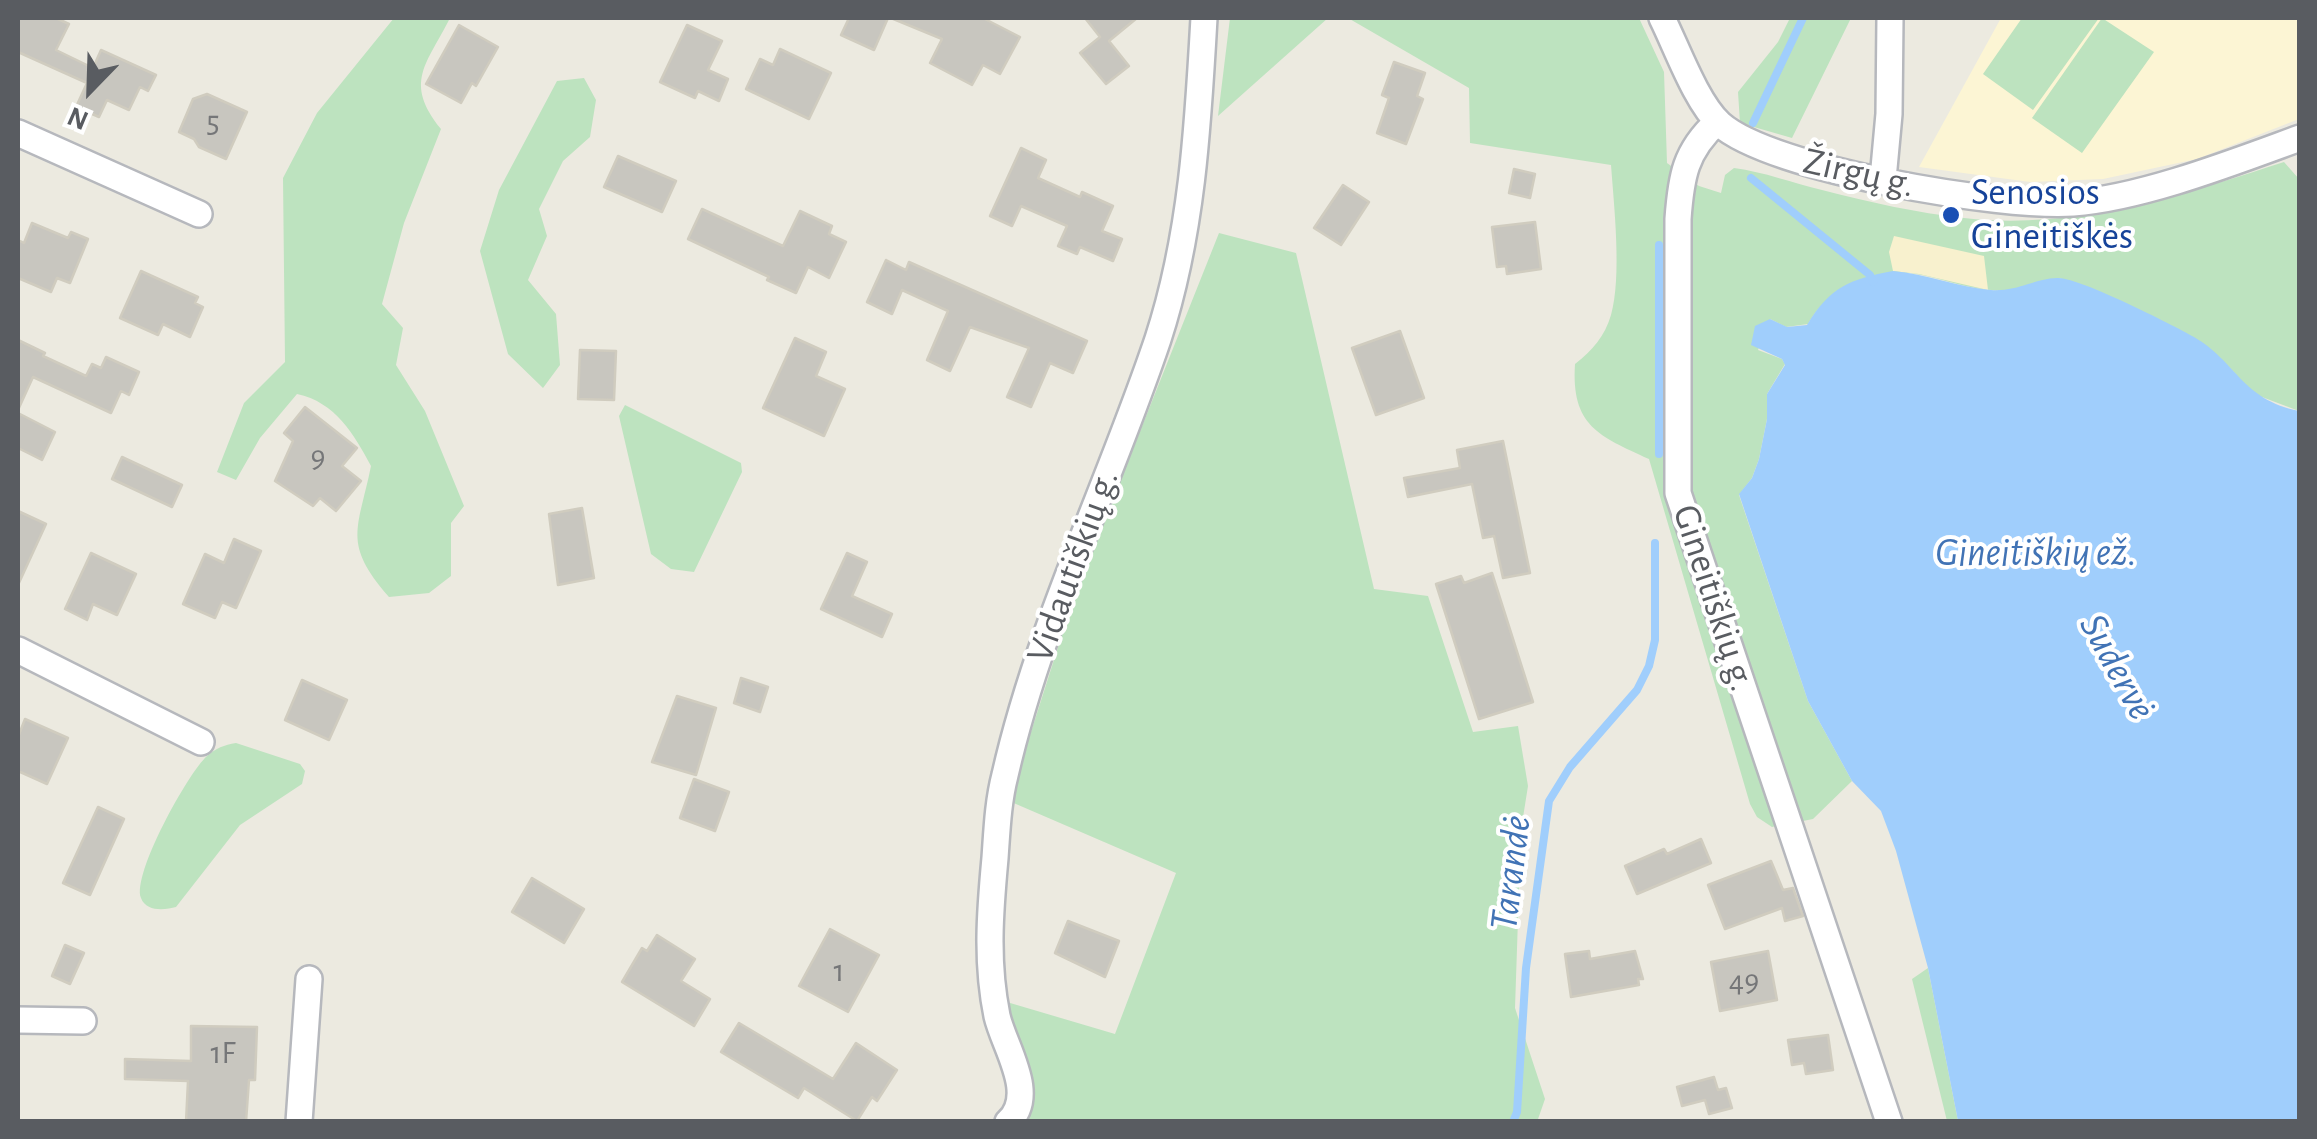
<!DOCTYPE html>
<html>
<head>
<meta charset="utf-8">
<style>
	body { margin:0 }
	#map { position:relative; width:2317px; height:1139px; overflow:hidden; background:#eceae0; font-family:"Alegreya Sans",sans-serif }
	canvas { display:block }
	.frame { position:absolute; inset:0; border:20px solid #595c61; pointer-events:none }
	.north { position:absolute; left:40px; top:40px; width:100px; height:100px; -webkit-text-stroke:8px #fff; paint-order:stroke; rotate:203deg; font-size:28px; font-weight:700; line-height:40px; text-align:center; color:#595c61 }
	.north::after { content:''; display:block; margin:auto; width:35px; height:45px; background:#595c61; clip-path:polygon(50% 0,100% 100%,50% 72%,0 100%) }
</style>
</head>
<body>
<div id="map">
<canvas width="2317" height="1139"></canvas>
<div class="frame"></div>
<div class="north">N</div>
</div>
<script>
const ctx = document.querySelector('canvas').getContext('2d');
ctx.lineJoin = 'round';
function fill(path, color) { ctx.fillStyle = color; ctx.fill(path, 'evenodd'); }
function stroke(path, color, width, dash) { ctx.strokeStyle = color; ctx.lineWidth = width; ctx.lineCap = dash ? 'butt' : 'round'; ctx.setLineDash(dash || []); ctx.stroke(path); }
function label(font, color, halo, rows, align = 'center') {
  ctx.font = font + ' "Alegreya Sans",sans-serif'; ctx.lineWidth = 8; ctx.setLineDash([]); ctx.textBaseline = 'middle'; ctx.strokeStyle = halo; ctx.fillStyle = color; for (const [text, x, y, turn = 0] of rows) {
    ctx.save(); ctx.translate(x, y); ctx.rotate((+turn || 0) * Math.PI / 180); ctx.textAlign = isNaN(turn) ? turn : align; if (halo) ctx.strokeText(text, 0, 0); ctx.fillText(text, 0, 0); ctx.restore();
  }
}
const commercial = new Path2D(`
	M2001 18H2299V119L2197 159 2103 179 2030 182 1919 167Z`);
const green = new Path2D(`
	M394 18H450C427 64 403 82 441 129L404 223 382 304 403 328 396 365 425 411 464 506 451 523V576L429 593 389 597C342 543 358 530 371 466 354 434 335 402 297 394L260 438 236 480 217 472 244 403 285 362 283 178 317 113Z
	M1230 18H1328L1218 116Z
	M1348 18H1639L1664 72 1667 163 1699 186 1721 193 1725 175 1734 168C1764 172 1793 183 1822 190 1869 202 1917 213 1964 218 2073 231 2182 195 2284 162L2299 179V411L2254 394 2226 364 2060 278C2037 284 2014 293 1991 290 1932 284 1905 255 1847 288 1826 300 1820 304 1808 324L1786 327 1770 319 1758 350 1782 359 1785 364 1767 394V419L1759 459 1752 478 1739 495 1808 701 1852 781 1813 819 1772 827 1757 817 1750 804 1649 459C1599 436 1571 426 1575 364 1592 351 1605 336 1611 315 1622 277 1614 206 1611 165L1470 143 1469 88Z
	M1790 18H1851L1792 138 1740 123 1738 92 1778 42Z
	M2022 18H2099L2033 110 1983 74Z
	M2102 18 2154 52 2082 153 2032 118Z
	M584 78 596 100 590 137 563 161 539 209 547 236 528 280 556 314 560 365 543 388 508 354 480 251 499 190 557 81Z
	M1219 233 1296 253 1374 589 1428 596 1473 732 1518 726 1528 786 1521 830 1515 1008 1545 1099 1537 1122 1021 1121 1000 1000 1115 1034 1176 873 1009 801 1074 597Z
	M625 405 741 463 742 472 694 572 671 569 651 554 619 416Z
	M236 743 300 764 305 771 302 784 240 825 176 907C165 910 146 912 141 898 132 874 188 773 207 756 216 748 224 745 236 743Z
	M1928 968 1958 1121H1947L1912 979Z`);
const sand = new Path2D(`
	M1894 236 1984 256 1988 290 1919 274 1893 271 1889 252Z`);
const water = new Path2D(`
	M1893 271C1926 274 1958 287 1991 290 2018 292 2038 277 2059 278 2082 279 2171 324 2194 337 2237 362 2241 399 2299 411V1121H1958L1928 968 1896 851 1881 811 1852 781 1808 701 1739 494 1752 478 1759 459 1767 419V394L1785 365 1782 359 1751 345 1755 326 1770 319 1787 327 1807 325C1830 287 1850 279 1893 271Z`);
const stream = new Path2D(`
	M1753 123 1803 18
	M1751 178 1870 275 1873 282
	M1659 245V454
	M1513 1122 1517 1112 1526 968 1549 801 1570 767 1637 690 1649 666 1655 640V543`);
const building = new Path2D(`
	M18 18H56L69 24 56 50 93 68 101 50 156 75 148 91 140 87 129 110 107 100 99 117 76 107 87 83 18 52Z
	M849 18H888L874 50 841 35Z
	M891 18H983L1020 37 1000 74 983 65 972 85 930 63 942 39Z
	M1085 18H1137L1109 41 1129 66 1106 84 1080 53 1100 37Z
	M459 25 498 47 476 86 472 83 461 103 426 84Z
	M687 25 722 41 708 70 728 79 719 101 698 91 695 98 660 82Z
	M780 49 831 73 809 119 746 89 760 59 773 65Z
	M1394 62 1425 73 1417 96 1423 99 1406 144 1377 133 1389 98 1382 95Z
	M207 94 247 112 226 159 199 147 194 139 179 132 193 99Z
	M1021 148 1046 160 1038 178 1080 197 1082 192 1113 206 1102 231 1122 239 1113 261 1080 247 1077 254 1058 246 1067 226 1021 206 1012 226 990 216Z
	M618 156 676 181 662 212 604 187Z
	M1514 169 1535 174 1530 198 1509 193Z
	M1343 185 1369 202 1341 245 1314 228Z
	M702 209 783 246 800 211 832 226 829 234 846 242 829 278 808 267 796 293 767 280 769 277 688 239Z
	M1535 222 1541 269 1507 274 1506 266 1497 267 1492 227Z
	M32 223 68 238 71 232 88 239 70 283 57 278 51 292 18 278V240L24 243Z
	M886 260 906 270 909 262 1087 341 1073 373 1050 363 1031 407 1007 397 1029 348 970 327 950 371 927 360 948 311 902 290 892 314 867 302Z
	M141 271 198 297 195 303 203 307 190 337 163 324 158 335 120 318Z
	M1400 331 1424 398 1376 415 1352 348Z
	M795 338 826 352 816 376 845 389 824 436 763 408Z
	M18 340 45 353 43 356 86 376 92 364 101 368 106 357 139 372 129 395 121 391 111 413 33 377 18 410Z
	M580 350 616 351 614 400 578 399Z
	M305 407 357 448 342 466 361 481 336 511 320 498 313 506 275 481 293 441 284 433Z
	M18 413 55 432 42 460 18 448Z
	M1503 441 1530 573 1503 578 1494 536 1483 538 1472 484 1408 497 1404 478 1460 468 1457 450Z
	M122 457 182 485 172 507 112 479Z
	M582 508 594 578 558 585 549 514Z
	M18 511 46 524 18 585Z
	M234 539 261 551 236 608 222 602 215 618 183 604 205 554 224 563Z
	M91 553 136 574 117 615 93 604 87 620 65 609Z
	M847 553 867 562 852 596 892 614 882 637 821 609Z
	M1492 573 1533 702 1479 719 1436 584 1461 576 1464 583Z
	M741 678 768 687 760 712 734 703Z
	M302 680 347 700 329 740 285 720Z
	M677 696 716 708 696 775 652 762Z
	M25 719 68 738 47 784 18 771V737Z
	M694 779 729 792 715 831 680 818Z
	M98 807 124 819 90 895 63 883Z
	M1701 839 1711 863 1637 894 1625 866 1664 849 1667 854Z
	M1771 861 1783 890 1793 888 1803 916 1785 921 1782 908 1725 929 1708 885Z
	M532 878 584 909 564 943 512 912Z
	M1068 921 1119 941 1105 977 1055 953Z
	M830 929 879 955 848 1012 799 986Z
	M657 935 695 959 681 981 710 999 694 1026 622 982 642 948 647 951Z
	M65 945 84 953 70 984 52 976Z
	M1589 951 1590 959 1635 951 1643 979H1638L1639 985 1571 997 1565 954Z
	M1768 951 1777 1000 1720 1011 1711 962Z
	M739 1023 833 1079 856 1043 897 1070 877 1101 872 1097 857 1121 804 1088 798 1098 721 1052Z
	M191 1026 257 1027 255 1080H249L246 1122H186L188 1081 125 1079V1059L191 1061Z
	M1828 1035 1833 1070 1806 1074 1804 1063 1792 1065 1788 1040Z
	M1714 1077 1718 1090 1726 1088 1732 1108 1709 1114 1705 1100 1682 1106 1677 1087Z`);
const minor = new Path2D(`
	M1662 18C1677 48 1696 102 1720 124 1772 170 2002 208 2073 203 2142 198 2234 162 2300 138
	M1717 122C1685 151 1681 177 1678 219V493L1889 1122
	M18 133 199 214
	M1883 179 1889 114 1890 18
	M18 650 201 742
	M18 1020 83 1021
	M299 1122 309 979
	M1008 1122C1038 1095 1004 1047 997 1016 986 962 990 912 995 858 997 830 998 802 1005 775 1039 625 1109 485 1158 339 1192 235 1198 126 1204 18`);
const markers = [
	[1951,215,10,"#1a4fb4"]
];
const numberNames = [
	["5",213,122],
	["9",318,457],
	["1",839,971],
	["49",1744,981],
	["1F",223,1053]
];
const streetNames = [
	["Žirgų g.",1859,173,13],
	["Vidautiškių g.",1073,566,-70],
	["Gineitiškių g.",1714,598,72]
];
const transitNames = [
	["Senosios",1971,193],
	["Gineitiškės",1971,237]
];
const waterNames = [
	["Gineitiškių ež.",2036,553],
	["Sudervė",2117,667,61],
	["Tarandė",1511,873,-83]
];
fill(commercial, '#fcf5d4');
fill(green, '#bde3bf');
fill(sand, '#f8f1ce');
fill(water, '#a0cefc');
stroke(stream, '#a0cefc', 8);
fill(building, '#c8c6bf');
stroke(building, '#d0ccbf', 2.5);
stroke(minor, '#b6b8bd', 30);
stroke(minor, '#fff', 25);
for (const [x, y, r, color] of markers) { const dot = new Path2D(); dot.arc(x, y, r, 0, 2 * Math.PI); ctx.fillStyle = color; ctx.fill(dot); stroke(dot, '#fff', 4); }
label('32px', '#757678', null, numberNames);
label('38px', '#595c61', '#fff', streetNames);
label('38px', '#164399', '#fff', transitNames, 'left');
label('italic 40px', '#4173b5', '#fff', waterNames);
</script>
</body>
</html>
